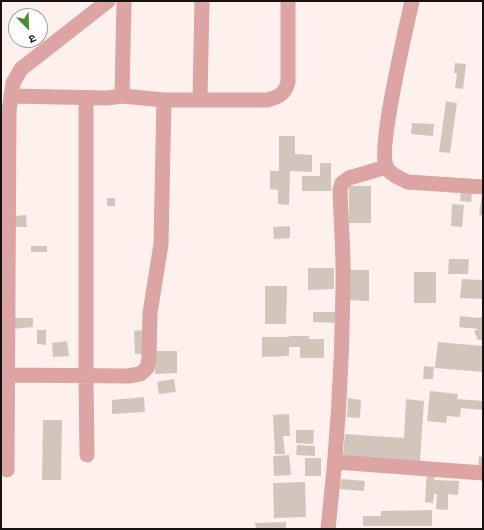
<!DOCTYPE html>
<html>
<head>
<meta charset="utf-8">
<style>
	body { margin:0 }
	#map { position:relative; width:484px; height:530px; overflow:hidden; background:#fef1ed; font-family:"Work Sans","Noto Sans Devanagari",sans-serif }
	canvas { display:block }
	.frame { position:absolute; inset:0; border:2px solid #171210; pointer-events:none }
	.north { position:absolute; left:8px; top:8px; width:40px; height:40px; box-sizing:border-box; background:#fff; border:1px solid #a2a09f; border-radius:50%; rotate:157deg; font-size:11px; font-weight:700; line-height:16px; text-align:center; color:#171210 }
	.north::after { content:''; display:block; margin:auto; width:14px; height:18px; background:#498c2f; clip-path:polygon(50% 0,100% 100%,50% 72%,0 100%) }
</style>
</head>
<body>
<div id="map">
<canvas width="484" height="530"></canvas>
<div class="frame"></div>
<div class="north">उ</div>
</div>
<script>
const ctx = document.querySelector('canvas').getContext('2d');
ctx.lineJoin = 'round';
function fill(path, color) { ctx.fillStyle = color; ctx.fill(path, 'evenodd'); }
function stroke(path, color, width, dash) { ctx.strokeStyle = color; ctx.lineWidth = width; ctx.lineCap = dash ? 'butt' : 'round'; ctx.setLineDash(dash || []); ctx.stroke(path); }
const building = new Path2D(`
	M455 63 466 64 463 89 455 88 457 73H454Z
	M446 101 457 103 450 153 439 152Z
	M412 123 434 124 433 136 411 134Z
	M279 136H295V154L312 155V172L290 171 289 205 278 204V190L270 189V171H279Z
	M320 163H331V191H302V176H320Z
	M349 186H371V223H349Z
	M461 190 472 192 471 202 460 201Z
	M482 193H483V216L479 215Z
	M107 198H115V206H107Z
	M452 204 464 205 462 227 451 226Z
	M26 215 27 227H15L14 216Z
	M290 226V238L274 239 273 227Z
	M31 246H47V252H31Z
	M449 259H469L468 274H448Z
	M308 268H334V289L308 290Z
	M346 270H369V301L346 300Z
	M414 272H436V303H414Z
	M462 279 483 280V299L460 298Z
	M265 286H287L286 324H265Z
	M313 312H338V323L313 322Z
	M460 316 479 318 483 316V340H478L474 331 478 329 459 327Z
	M12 318H33V327L12 329Z
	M37 330H46V345L37 344Z
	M143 330 144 354H135L134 331Z
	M289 336H309V339H324V358H300V347H289V356L262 357V337H289Z
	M67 341 69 356 53 357 52 343Z
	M438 342 483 346V372L435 368Z
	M155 351H177V373L155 374Z
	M424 366 434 367 433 379H423Z
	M174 379 176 392 159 394 157 382Z
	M430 391 458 394 457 399 483 401V410L461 408 460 417 447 416 446 423 427 421Z
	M144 397 145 412 112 414V400Z
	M348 398 361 400 360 418 347 417Z
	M406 399 424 401 420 461 343 456 345 434 404 438Z
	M289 414 290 436H283L285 454H275L273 415Z
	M43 420H62L61 480H42Z
	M296 430H314L313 444 296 443Z
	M297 445 315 446V456L296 455Z
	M289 455 291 475 274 476 273 456Z
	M479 456 483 457V469H478Z
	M305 458H321V476H305Z
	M427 471H435L434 480 459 481 458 495 448 494V510L436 509 437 494H434L435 484 433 503 425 502Z
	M341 479 365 481 364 491 340 489Z
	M305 482 306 517 274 518 273 483Z
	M432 510V526H363V516H381V511Z
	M286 522V529H256L255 523Z`);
const minor = new Path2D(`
	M412 1C406 29 378 146 386 166 389 174 401 179 408 182L483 187
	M11 96 107 98 122 96 164 100H267C279 97 285 94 288 82V1
	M122 96 124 1
	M86 98V376L87 455
	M200 100 202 1
	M7 375 128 376 140 374 147 368 149 358 150 313 161 244 164 100
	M336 462 483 473
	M7 470 9 112 13 83 21 69 108 1
	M328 529C337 450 342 370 343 290 344 257 341 223 340 190L342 183 349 178 386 167`);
fill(building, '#d1c5bc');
stroke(minor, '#dca4a3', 15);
</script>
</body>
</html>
